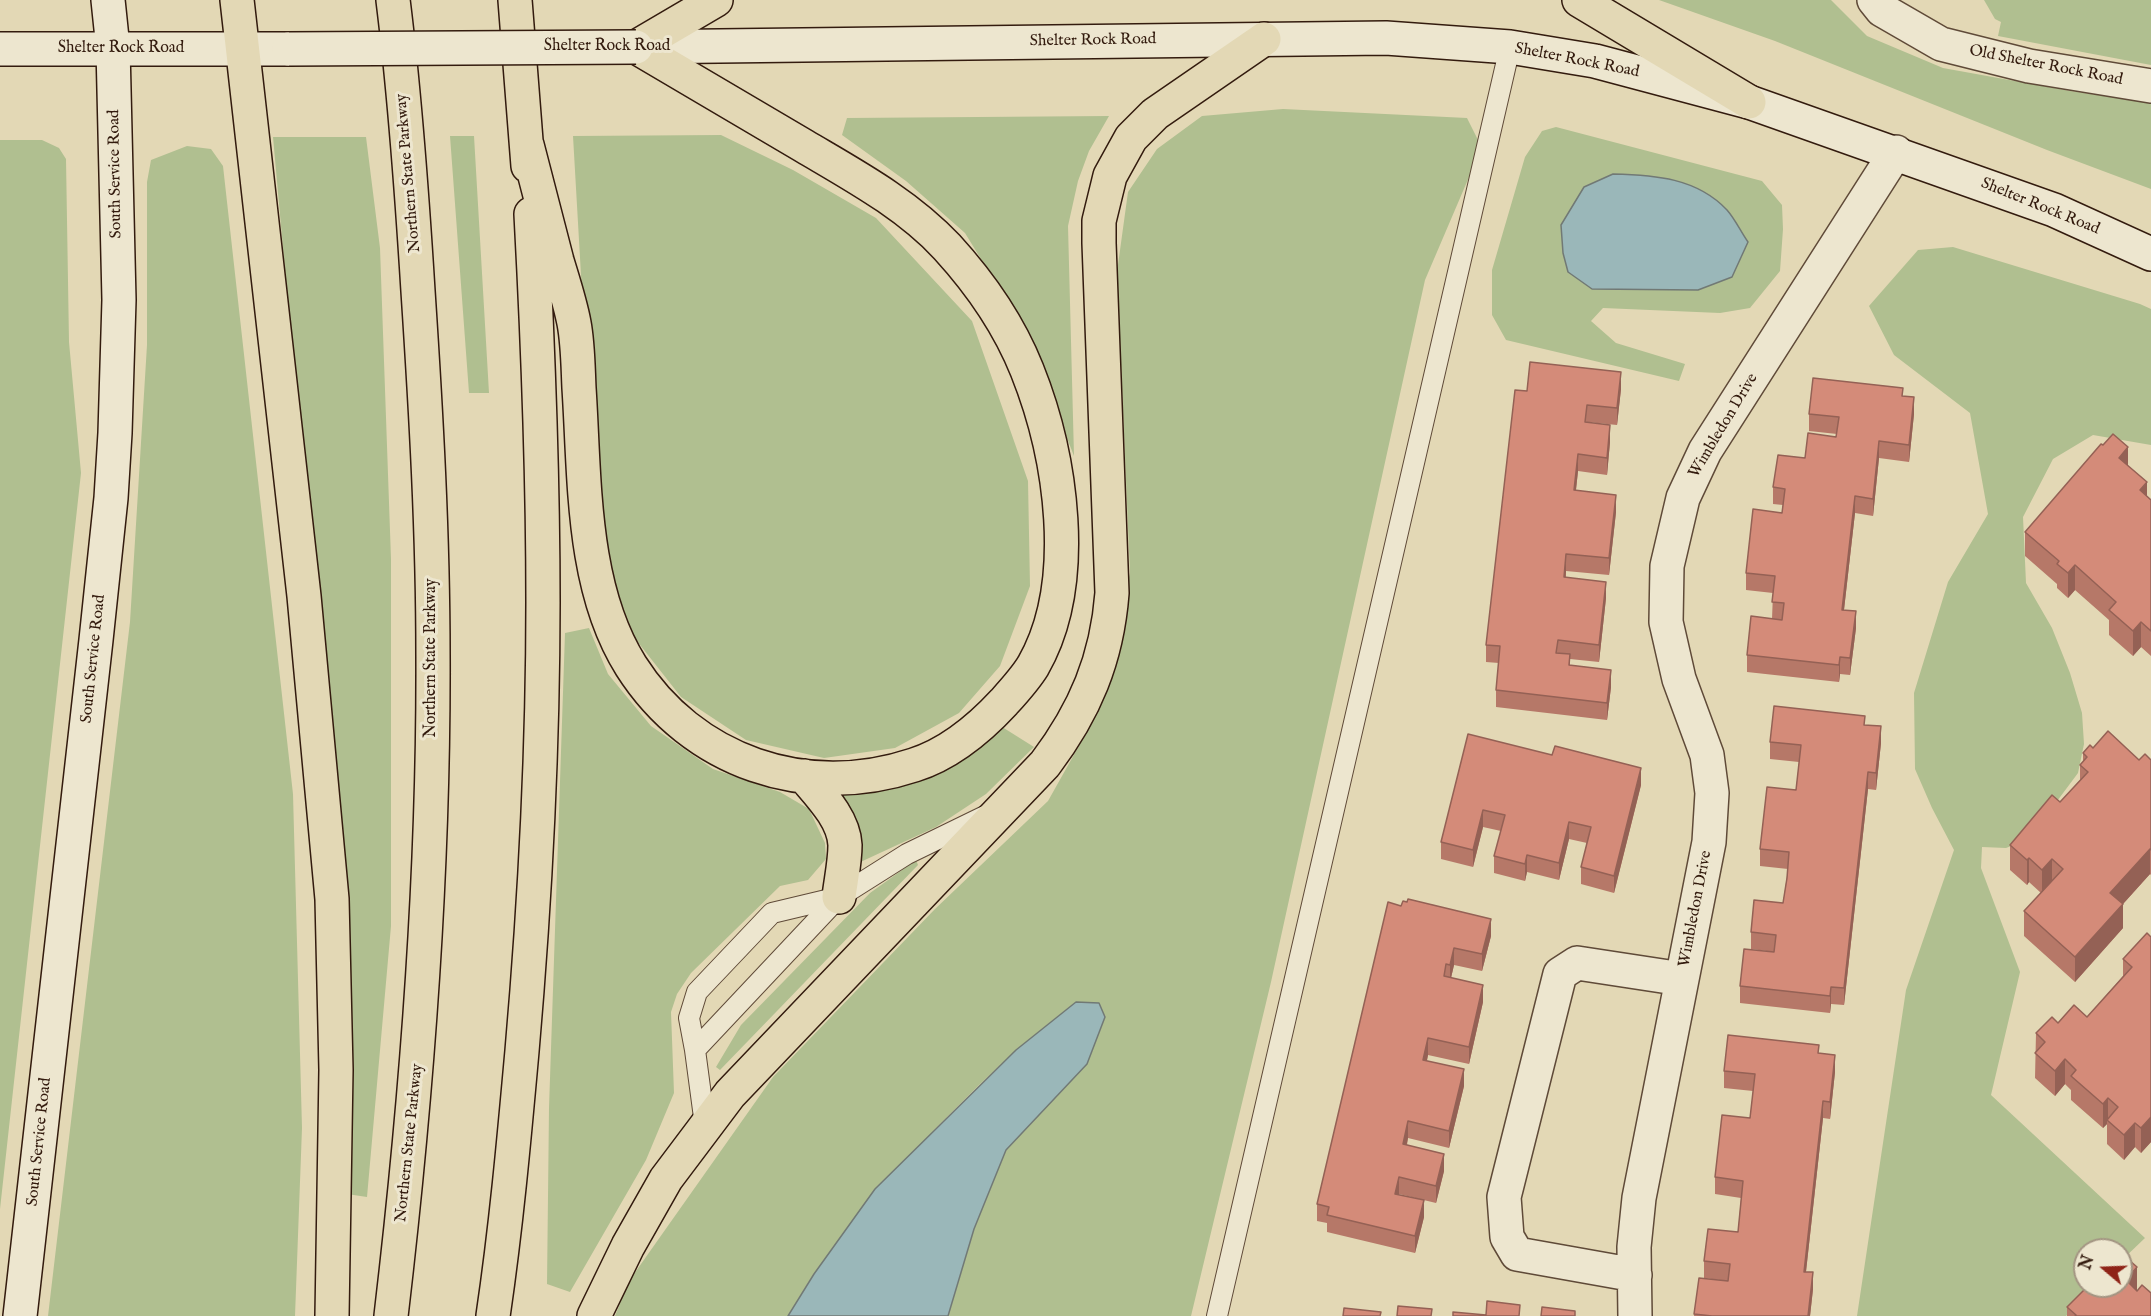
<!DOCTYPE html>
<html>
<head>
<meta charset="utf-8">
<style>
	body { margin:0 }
	#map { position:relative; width:2151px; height:1316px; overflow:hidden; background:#e3d8b5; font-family:"IM FELL English",serif }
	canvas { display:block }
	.north { position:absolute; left:2073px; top:1238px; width:60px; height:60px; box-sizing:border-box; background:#ede6cf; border:2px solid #a39582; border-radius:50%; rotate:289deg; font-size:16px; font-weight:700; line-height:24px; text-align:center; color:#331b0e }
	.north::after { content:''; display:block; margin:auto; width:21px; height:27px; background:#8f2418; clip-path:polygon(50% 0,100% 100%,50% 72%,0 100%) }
</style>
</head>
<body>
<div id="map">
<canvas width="2151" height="1316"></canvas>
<div class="north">N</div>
</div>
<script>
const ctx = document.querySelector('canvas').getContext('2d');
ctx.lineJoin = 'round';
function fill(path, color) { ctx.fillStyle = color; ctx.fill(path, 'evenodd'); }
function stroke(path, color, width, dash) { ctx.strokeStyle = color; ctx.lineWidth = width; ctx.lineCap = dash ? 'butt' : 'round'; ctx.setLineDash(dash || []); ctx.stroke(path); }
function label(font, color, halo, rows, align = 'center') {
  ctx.font = font + ' "IM FELL English",serif'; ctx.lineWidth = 6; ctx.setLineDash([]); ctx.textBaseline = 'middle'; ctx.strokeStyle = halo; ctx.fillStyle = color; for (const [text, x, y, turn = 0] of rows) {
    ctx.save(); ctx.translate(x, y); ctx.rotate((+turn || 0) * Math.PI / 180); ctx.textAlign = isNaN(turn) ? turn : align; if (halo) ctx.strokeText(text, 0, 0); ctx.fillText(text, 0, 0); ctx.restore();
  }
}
const green = new Path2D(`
	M1659 0H1831L1867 36 1943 68 2070 91 2151 103V189L2047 150 1775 41Z
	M1984 0H2151V65L1998 36 2001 22 1995 19Z
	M1283 109 1467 118 1478 140 1475 163 1425 280 1271 982 1191 1316H948L974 1229 1006 1150 1087 1064 1105 1017 1098 1003 1076 1002 1016 1050 979 1085 935 1129 814 1274 788 1316H615L629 1281 773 1077 935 909 1048 801 1094 719 1130 573 1117 272 1128 192 1157 149 1202 116Z
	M1109 116 1089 151 1078 181 1068 226 1074 456 1025 331 965 233 906 181 842 135 847 118Z
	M1556 127 1762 181 1782 205 1783 229 1780 271 1750 308 1720 313 1603 308 1591 321 1616 343 1685 364 1679 381 1506 340 1492 315V270L1525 157 1542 131ZM1563 253 1698 290 1645 289Z
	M721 135 793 170 876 218 972 321 1028 481 1030 586 1000 666 959 713 895 748 824 758 746 740 681 697 633 636 601 550 591 449 573 136Z
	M450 136H474L489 393H469Z
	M273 137H366L380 248 391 559V926L367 1197 347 1194 344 868 319 584 289 315Z
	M0 140H42L59 148 66 159 69 342 81 473 0 1209Z
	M187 146 211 149 223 166 293 794 302 1128 295 1316H48L130 622 147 345V182L151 160Z
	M1953 247 2140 304 2151 309V445L2093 435 2053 459 2023 517 2026 583 2052 628 2070 673 2082 713 2084 744 2078 773 2037 828 2019 843 2006 848 1982 847 1981 868 2020 972 1991 1095 2145 1238 2121 1261V1250H2085V1286H2096L2066 1316H1857L1906 990 1954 850 1932 808 1915 769 1914 693 1948 582 1988 514 1970 413 1894 355 1869 306 1918 250Z
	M589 628 608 674 651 726 713 769 780 792 809 809 825 843 826 859 808 880 780 886 691 973 677 994 671 1012 674 1093 646 1160 570 1292 547 1284 549 1108 565 633Z
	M999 725 1034 747 986 794 936 827 854 865 833 796 886 789 945 770Z
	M916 860 918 865 720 1070 716 1067 741 1025 870 893Z`);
const water = new Path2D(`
	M1613 174C1655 175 1697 178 1727 210 1735 219 1741 232 1748 242L1732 277 1698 290 1592 289 1568 272 1563 253 1561 225 1584 187Z
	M1076 1002 1099 1003 1105 1017 1087 1064 1006 1150 974 1229 948 1316H788L814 1274 875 1189 1016 1050Z`);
const service = new Path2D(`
	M695 1050 689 1018 697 992 772 913 839 897
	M705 1125 695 1050 839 897 907 854 985 816
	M1217 1316 1510 47`);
const minor = new Path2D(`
	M1874 0 1882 10 1941 44 2029 66 2151 86
	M1635 1275 1517 1254 1507 1237 1504 1197 1560 974 1577 963 1682 979
	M1635 1316 1634 1247 1639 1198 1709 842 1712 793 1707 755 1679 679 1666 622 1667 566 1683 498 1705 451 1896 152`);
const secondary = new Path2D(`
	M636 47 1386 38 1510 47 1595 61 1749 102 2054 210 2151 254
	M0 49H289
	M20 1316 96 640 111 498 115 433 119 300 113 48 108 0`);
const motorway = new Path2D(`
	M237 0 304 596 332 899 336 1070 332 1316
	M515 0 528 166
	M1579 0 1749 102
	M527 145C537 183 547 222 557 261 563 281 570 302 574 323 578 344 578 367 579 388 585 478 581 587 631 666 692 762 806 801 914 765 949 754 979 729 1004 702 1014 691 1025 679 1033 666 1081 583 1061 455 1027 370 1009 325 979 282 947 247 907 204 853 175 804 146 748 113 692 80 636 47L716 0
	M804 776C820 795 844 819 845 845 845 862 841 880 839 897
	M391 1316C417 1096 434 876 433 655 433 533 426 412 418 291 412 194 405 96 393 0
	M493 1316C506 1228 514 1140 522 1051 535 902 543 752 543 602 543 473 538 344 531 214
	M594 1316 628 1246 666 1179 730 1094 1045 764C1085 711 1107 659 1112 593L1099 243V221L1110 176 1131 138 1155 114 1264 39`);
const secondaryBridge = new Path2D(`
	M289 49 636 47`);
const wall = new Path2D(`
	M1621 389 1617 425 1587 422 1610 442 1607 475 1578 471 1576 490 1616 512 1609 575 1566 571V577L1606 598 1599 662 1570 659V665L1611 687 1607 720 1496 707V690L1499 663 1486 662V645L1527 391Z
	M1903 396 1914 414 1909 462 1879 458 1873 516 1855 513 1844 610 1856 628 1850 675 1840 674 1839 682 1747 672V655L1772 619 1773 593 1746 590V573L1782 513 1783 505 1773 504V487L1805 458 1836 437 1837 434 1809 431V414Z
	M2128 466 2147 496 2151 500V656L2141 647 2133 656 2109 635V620L2075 590 2068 598 2057 588V584L2025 556V532Z
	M1865 725 1881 743 1876 790 1868 789 1844 1005 1831 1004 1830 1013 1740 1003V986L1774 952 1751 949V932L1783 903 1788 869 1760 866V849L1796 790 1799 762 1770 759V742Z
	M1468 734 1641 785 1614 893 1581 884V867L1587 843 1569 839 1559 880 1527 872 1525 881 1494 873V856L1501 831 1483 827 1473 867 1441 859V842Z
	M2093 748 2139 760H2151V875L2150 874 2123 904V928L2075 982 2024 936V911L2041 893 2029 882 2027 885 2010 870V845L2060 802 2080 780V765L2083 762V753Z
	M1407 902 1491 936 1482 971 1454 965 1451 978 1483 1002 1469 1064 1428 1055 1427 1061 1464 1086 1449 1148 1408 1138 1407 1145 1444 1171 1436 1203 1399 1194V1195L1424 1217 1415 1253 1327 1232V1223L1317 1221V1204L1401 906Z
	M2151 937V1142L2141 1153 2135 1147 2124 1160 2107 1144V1124L2103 1128 2071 1100V1090L2065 1084 2055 1096 2035 1078 2036 1033 2058 1023 2087 1017 2123 976V959Z
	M1819 1053 1835 1072 1830 1119 1823 1118 1806 1272 1813 1289 1810 1316H1694L1699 1278 1728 1281 1704 1278V1261L1738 1232 1741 1198 1715 1194V1177L1750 1118 1753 1091 1724 1088V1071Z
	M2137 1290 2151 1316H2067V1307Z`);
const shadedWall = new Path2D(`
	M1621 372V389L1617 425V408Z
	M1914 397V414L1909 462V445Z
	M1610 425V442L1607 475V458Z
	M1879 441V458L1873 516V499Z
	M2128 447V472L2119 458Z
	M1578 454V471L1574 507V490Z
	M2147 482V507L2140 490Z
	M1616 495V512L1609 575V558Z
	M1855 496V513L1842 627V610Z
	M1566 554V571L1564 594V577Z
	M2075 565V590L2068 598V573Z
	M1606 582V598L1599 662V645Z
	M1856 611V628L1850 675V658Z
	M2141 622V647L2133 656V631Z
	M1840 657V674L1839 682V665Z
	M1611 670V687L1607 720V703Z
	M1881 726V743L1876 790V773Z
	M1641 768V785L1614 893V876Z
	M1868 772V789L1844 1005V988Z
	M1483 810V827L1473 867V850Z
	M1569 822V839L1559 880V863Z
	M2150 849V874L2123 904V928L2075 982V957L2110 893Z
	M1527 855V872L1525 881V864Z
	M2029 858V882L2027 885V860Z
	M2052 859V884L2042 895V870Z
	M1491 919V936L1482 971V954Z
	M1454 948V965L1450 982V965Z
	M1483 985V1002L1469 1064V1047Z
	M1831 987V1004L1830 1013V996Z
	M1428 1038V1055L1423 1077V1060Z
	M1835 1055V1072L1830 1119V1102Z
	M2065 1059V1084L2055 1096V1071Z
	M1464 1069V1086L1449 1148V1131Z
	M2108 1098V1121L2107 1120V1124L2103 1128V1104Z
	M1823 1101V1118L1804 1289V1272Z
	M2151 1117V1142L2141 1153V1128Z
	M1408 1121V1138L1403 1161V1144Z
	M2135 1123V1147L2124 1160V1135Z
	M1444 1154V1171L1436 1203V1186Z
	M1399 1177V1194L1395 1211V1194Z
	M1424 1200V1217L1415 1253V1236Z
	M2137 1267V1292L2126 1280Z
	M1813 1272V1289L1810 1316H1808Z`);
const building = new Path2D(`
	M1530 362 1621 372 1617 408 1587 405 1585 422 1610 425 1607 458 1578 454 1574 490 1616 495 1609 558 1566 554 1564 577 1606 582 1599 645 1558 640 1556 653 1570 654 1569 665 1611 670 1607 703 1496 690 1500 646 1486 645 1515 390 1527 391Z
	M1813 378 1903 388 1902 396 1914 397 1909 445 1879 441 1873 499 1855 496 1842 610 1856 611 1850 658 1840 657 1839 665 1747 655 1751 616 1782 620 1784 603 1772 602 1775 576 1746 573 1753 509 1782 513 1785 489 1773 487 1778 455 1805 458 1808 433 1836 437 1839 417 1809 414Z
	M2113 434 2128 447 2119 458 2147 482 2140 490 2151 500V631L2141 622 2133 631 2109 610 2116 602 2075 565 2068 573 2057 564 2059 561 2025 532 2101 444 2103 445Z
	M1774 706 1865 716 1864 725 1881 726 1876 773 1868 772 1844 988 1831 987 1830 996 1740 986 1744 949 1774 952 1776 935 1751 932 1754 900 1783 903 1787 878 1789 852 1760 849 1767 787 1796 790 1801 745 1770 742Z
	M2108 731 2139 760 2145 754 2151 760V850L2150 849 2110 893 2123 904 2075 957 2024 911 2063 869 2052 859 2042 870 2029 858 2027 860 2010 845 2052 795 2060 802 2088 772 2080 765 2087 757 2083 753 2090 745 2093 748Z
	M1468 734 1552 755 1555 746 1641 768 1614 876 1581 867 1591 827 1569 822 1559 863 1527 855 1525 864 1494 856 1505 815 1483 810 1473 850 1441 842Z
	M1408 899 1491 919 1482 954 1454 948 1450 965 1446 964 1444 976 1483 985 1469 1047 1428 1038 1423 1060 1464 1069 1449 1131 1408 1121 1403 1144 1444 1154 1436 1186 1399 1177 1395 1194 1424 1200 1415 1236 1327 1215 1329 1207 1317 1204 1388 902 1401 906 1403 901 1407 902Z
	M2147 933 2151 937V1117L2141 1128 2135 1123 2124 1135 2107 1120 2118 1107 2108 1098 2103 1104 2071 1076 2076 1070 2065 1059 2055 1071 2035 1053 2045 1042 2036 1033 2052 1017 2058 1023 2074 1005 2087 1017 2132 967 2123 959Z
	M1728 1035 1819 1045 1818 1053 1835 1055 1830 1102 1823 1101 1804 1272H1813L1808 1316H1712L1694 1314 1699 1278 1728 1281 1730 1264 1704 1261 1708 1229 1738 1232 1743 1181 1715 1177 1722 1115 1750 1118 1755 1074 1724 1071Z
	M2121 1253 2137 1267 2126 1280 2137 1291 2142 1285 2151 1293V1316H2075L2076 1315 2067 1307 2088 1286H2121Z
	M1487 1301 1520 1305 1519 1316H1453V1312L1486 1315Z
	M1398 1306 1432 1309 1431 1316H1397Z
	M1542 1307 1575 1311V1316H1541Z
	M1344 1308 1381 1312 1380 1316H1343Z`);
const streetNames = [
	["Shelter Rock Road",1093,41,-1],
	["Shelter Rock Road",607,47],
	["Shelter Rock Road",121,49],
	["Shelter Rock Road",1577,61,11],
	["Old Shelter Rock Road",2046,66,11],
	["Northern State Parkway",409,173,-95],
	["South Service Road",116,174,-91],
	["Shelter Rock Road",2040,207,22],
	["Wimbledon Drive",1724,426,-59],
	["Northern State Parkway",432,658,-90],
	["South Service Road",94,659,-84],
	["Wimbledon Drive",1696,909,-79],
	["South Service Road",40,1142,-84],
	["Northern State Parkway",410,1143,-84]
];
fill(green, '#b0bf90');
fill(water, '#9ab7b9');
stroke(water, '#717975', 1.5);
stroke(service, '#5f4a38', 22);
stroke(minor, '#5f4a38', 36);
stroke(secondary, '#331b0e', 36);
stroke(motorway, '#331b0e', 36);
stroke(service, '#ede6cf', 20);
stroke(minor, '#ede6cf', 33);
stroke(secondary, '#ede6cf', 33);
stroke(motorway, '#e3d8b5', 33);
stroke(secondaryBridge, '#331b0e', 36, []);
stroke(secondaryBridge, '#ede6cf', 33);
fill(wall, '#b67868');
fill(shadedWall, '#946155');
fill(building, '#d48b79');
stroke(building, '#946155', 1.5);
label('16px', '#331b0e', '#ede6cf', streetNames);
</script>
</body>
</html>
